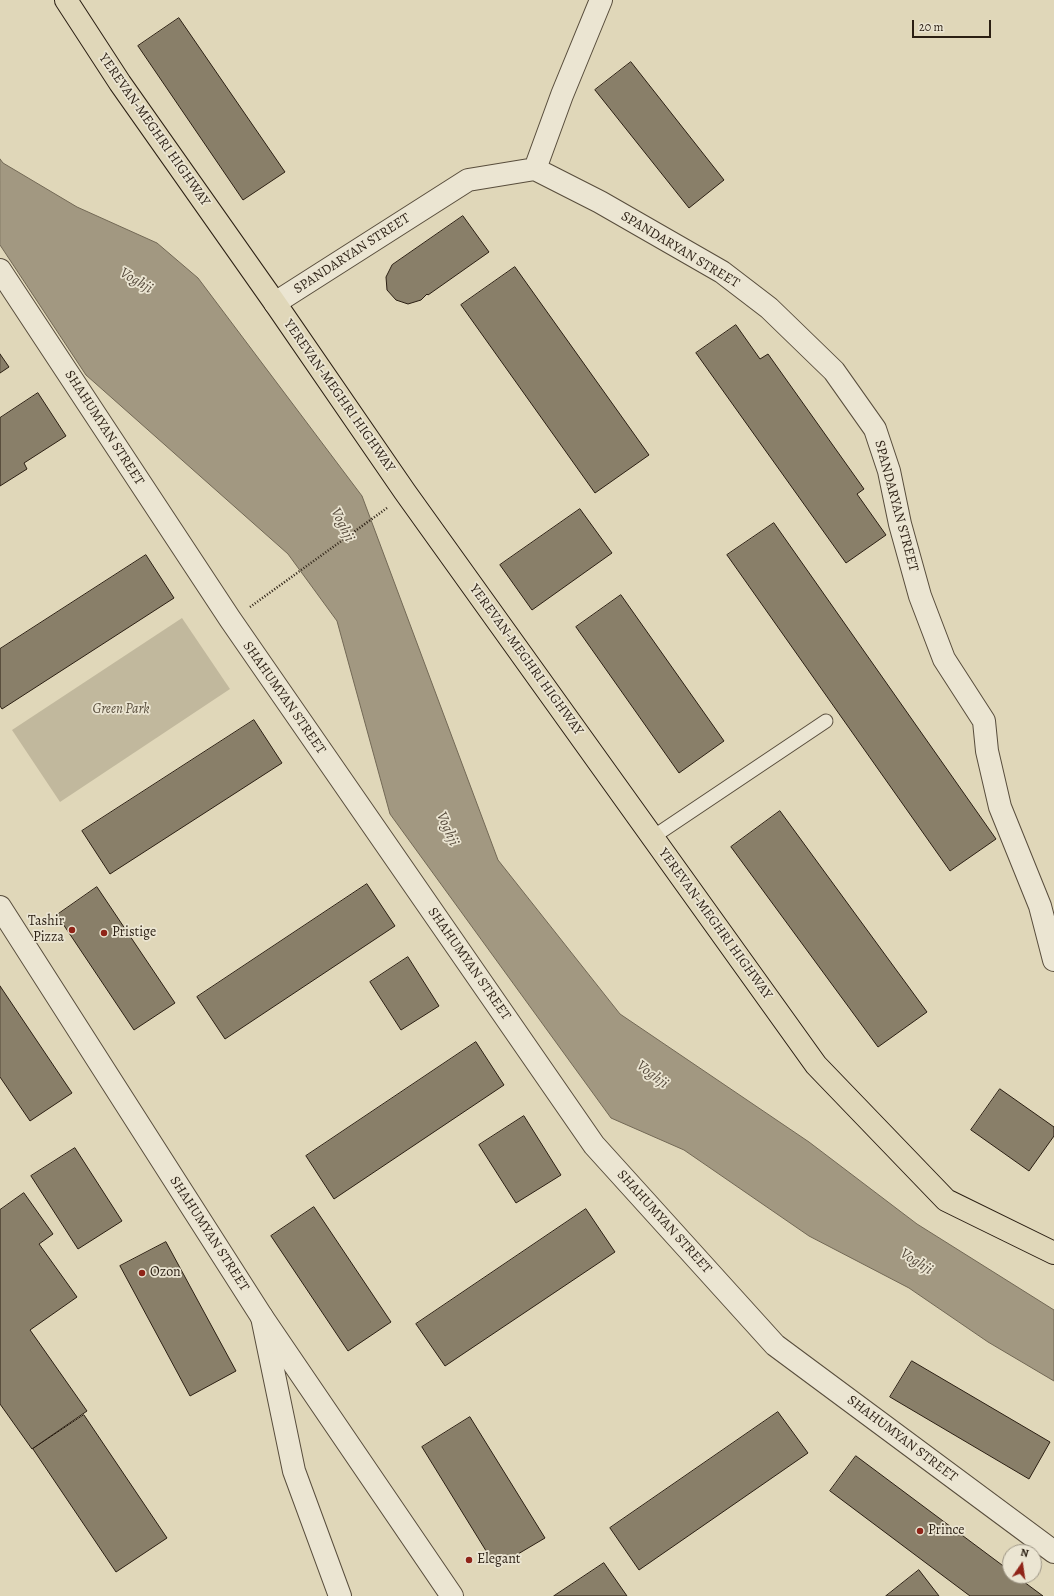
<!DOCTYPE html>
<html>
<head>
<meta charset="utf-8">
<style>
	body { margin:0 }
	#map { position:relative; width:1054px; height:1596px; overflow:hidden; background:#e0d7b9; font-family:Alegreya,serif }
	canvas { display:block }
	.north { position:absolute; left:1002px; top:1544px; width:40px; height:40px; box-sizing:border-box; background:#ebe5d2; border:1px solid #9e9686; border-radius:50%; rotate:13deg; font-size:11px; font-weight:700; line-height:16px; text-align:center; color:#2b1f13 }
	.north::after { content:''; display:block; margin:auto; width:14px; height:18px; background:#8f2418; clip-path:polygon(50% 0,100% 100%,50% 72%,0 100%) }
	.scale { position:absolute; left:912px; top:20px; width:79px; height:18px; box-sizing:border-box; border:2px solid #2b1f13; border-top:0; padding-left:5px; font-size:12px; line-height:14px; white-space:nowrap; color:#2b1f13; -webkit-text-stroke:3px #ebe5d2; paint-order:stroke }
</style>
</head>
<body>
<div id="map">
<canvas width="1054" height="1596"></canvas>
<div class="north">N</div>
<div class="scale">20 m</div>
</div>
<script>
const ctx = document.querySelector('canvas').getContext('2d');
ctx.lineJoin = 'round';
function fill(path, color) { ctx.fillStyle = color; ctx.fill(path, 'evenodd'); }
function stroke(path, color, width, dash) { ctx.strokeStyle = color; ctx.lineWidth = width; ctx.lineCap = dash ? 'butt' : 'round'; ctx.setLineDash(dash || []); ctx.stroke(path); }
function label(font, color, halo, rows, align = 'center') {
  ctx.font = font + ' Alegreya,serif'; ctx.lineWidth = 3.5; ctx.setLineDash([]); ctx.textBaseline = 'middle'; ctx.strokeStyle = halo; ctx.fillStyle = color; for (const [text, x, y, turn = 0] of rows) {
    ctx.save(); ctx.translate(x, y); ctx.rotate((+turn || 0) * Math.PI / 180); ctx.textAlign = isNaN(turn) ? turn : align; if (halo) ctx.strokeText(text, 0, 0); ctx.fillText(text, 0, 0); ctx.restore();
  }
}
const green = new Path2D(`
	M182 618 230 689 60 802 12 730Z`);
const water = new Path2D(`
	M0 159 3 163 77 207 157 243 198 278 362 496 498 860 620 1014 809 1142 917 1224 1054 1310V1381L988 1342 909 1288 809 1236 684 1150 611 1118 390 814 337 621 288 554 86 375 0 245Z`);
const building = new Path2D(`
	M179 18 285 172 243 200 138 46Z
	M631 62 724 180 689 208 595 90Z
	M463 216 489 252 428 295 427 294 421 300 408 304 396 300 387 290 386 277 392 265Z
	M515 267 649 455 595 493 461 305Z
	M736 325 760 359 768 354 864 489 857 494 886 535 846 563 696 353Z
	M0 354 9 367 0 373Z
	M38 393 66 436 24 463 27 469 0 486V418Z
	M580 509 612 553 532 610 500 565Z
	M774 523 996 839 950 871 727 555Z
	M146 555 174 598 2 709 0 706V649Z
	M621 595 724 741 679 773 576 627Z
	M254 720 282 763 110 874 82 831Z
	M780 811 927 1012 878 1047 731 847Z
	M367 884 395 926 225 1039 197 997Z
	M97 887 175 1003 134 1030 57 915Z
	M408 957 439 1006 401 1030 370 982Z
	M0 986 72 1093 30 1121 0 1077Z
	M476 1042 504 1085 334 1199 306 1156Z
	M1000 1089 1054 1127V1136L1029 1171 971 1130Z
	M524 1116 561 1175 516 1203 479 1145Z
	M75 1148 122 1221 78 1249 31 1176Z
	M24 1193 53 1234 39 1244 77 1297 30 1330 87 1411 32 1449 0 1404V1210Z
	M314 1207 391 1322 348 1351 271 1236Z
	M586 1209 615 1252 445 1366 416 1324Z
	M166 1242 236 1371 190 1396 120 1266Z
	M912 1361 1050 1442 1029 1479 890 1397Z
	M778 1412 808 1453 639 1570 610 1528Z
	M84 1415 167 1538 116 1572 33 1449Z
	M470 1417 545 1538 496 1567 422 1447Z
	M856 1456 1010 1571V1576H1016L1043 1596H970L830 1491Z
	M604 1563 627 1596H554Z
	M919 1570 939 1596H886Z`);
const path = new Path2D(`
	M250 607 387 508`);
const service = new Path2D(`
	M653 837 826 721`);
const minor = new Path2D(`
	M535 169 562 95 601 0
	M275 303 468 180 535 169 600 202 722 272 769 308 834 371 875 429 889 471 900 524 920 596 944 659 984 721 987 751 1000 807 1040 906 1054 960
	M262 1317 294 1471 340 1596`);
const tertiary = new Path2D(`
	M0 270 230 619 594 1145 775 1345 1054 1552
	M0 907 262 1317 452 1596`);
const trunk = new Path2D(`
	M66 0 120 83 275 303 405 492 816 1065 946 1200 1054 1253`);
const markers = [
	[72,930,4,"#8f2418"],
	[104,933,4,"#8f2418"],
	[142,1273,4,"#8f2418"],
	[920,1531,4,"#8f2418"],
	[469,1560,4,"#8f2418"]
];
const streetNames = [
	["YEREVAN-MEGHRI HIGHWAY",154,130,55],
	["SPANDARYAN STREET",680,250,31],
	["SPANDARYAN STREET",352,254,-33],
	["YEREVAN-MEGHRI HIGHWAY",339,396,55],
	["SHAHUMYAN STREET",104,428,57],
	["SPANDARYAN STREET",896,506,75],
	["YEREVAN-MEGHRI HIGHWAY",526,660,54],
	["SHAHUMYAN STREET",284,698,55],
	["YEREVAN-MEGHRI HIGHWAY",715,924,54],
	["SHAHUMYAN STREET",469,964,55],
	["SHAHUMYAN STREET",664,1222,48],
	["SHAHUMYAN STREET",209,1234,57],
	["SHAHUMYAN STREET",902,1439,37]
];
const parkNames = [
	["Green Park",121,710]
];
const poiNames = [
	["Tashir",64,922,"right"],
	["Pizza",64,938,"right"],
	["Pristige",112,933],
	["Ozon",150,1273],
	["Prince",928,1531],
	["Elegant",477,1560]
];
const waterNames = [
	["Voghji",136,281,31],
	["Voghji",342,525,64],
	["Voghji",447,829,67],
	["Voghji",652,1075,38],
	["Voghji",916,1262,33]
];
fill(green, '#c1b89d');
fill(water, '#a29881');
stroke(water, '#726855', 1);
fill(building, '#897f69');
stroke(building, '#2b1f13', 1);
stroke(service, '#584d3c', 15);
stroke(minor, '#584d3c', 24);
stroke(tertiary, '#584d3c', 24);
stroke(trunk, '#2b1f13', 24);
stroke(path, '#2b1f13', 2.5, [1, 2]);
stroke(service, '#ebe5d2', 13);
stroke(minor, '#ebe5d2', 22);
stroke(tertiary, '#ebe5d2', 22);
stroke(trunk, '#e0d7b9', 22);
for (const [x, y, r, color] of markers) { const dot = new Path2D(); dot.arc(x, y, r, 0, 2 * Math.PI); ctx.fillStyle = color; ctx.fill(dot); stroke(dot, '#ebe5d2', 1.5); }
label('14px', '#2b1f13', '#ebe5d2', streetNames);
label('italic 14px', '#584d3c', '#ebe5d2', parkNames);
label('14px', '#2b1f13', '#ebe5d2', poiNames, 'left');
label('italic 15px', '#55493a', '#ebe5d2', waterNames);
</script>
</body>
</html>
